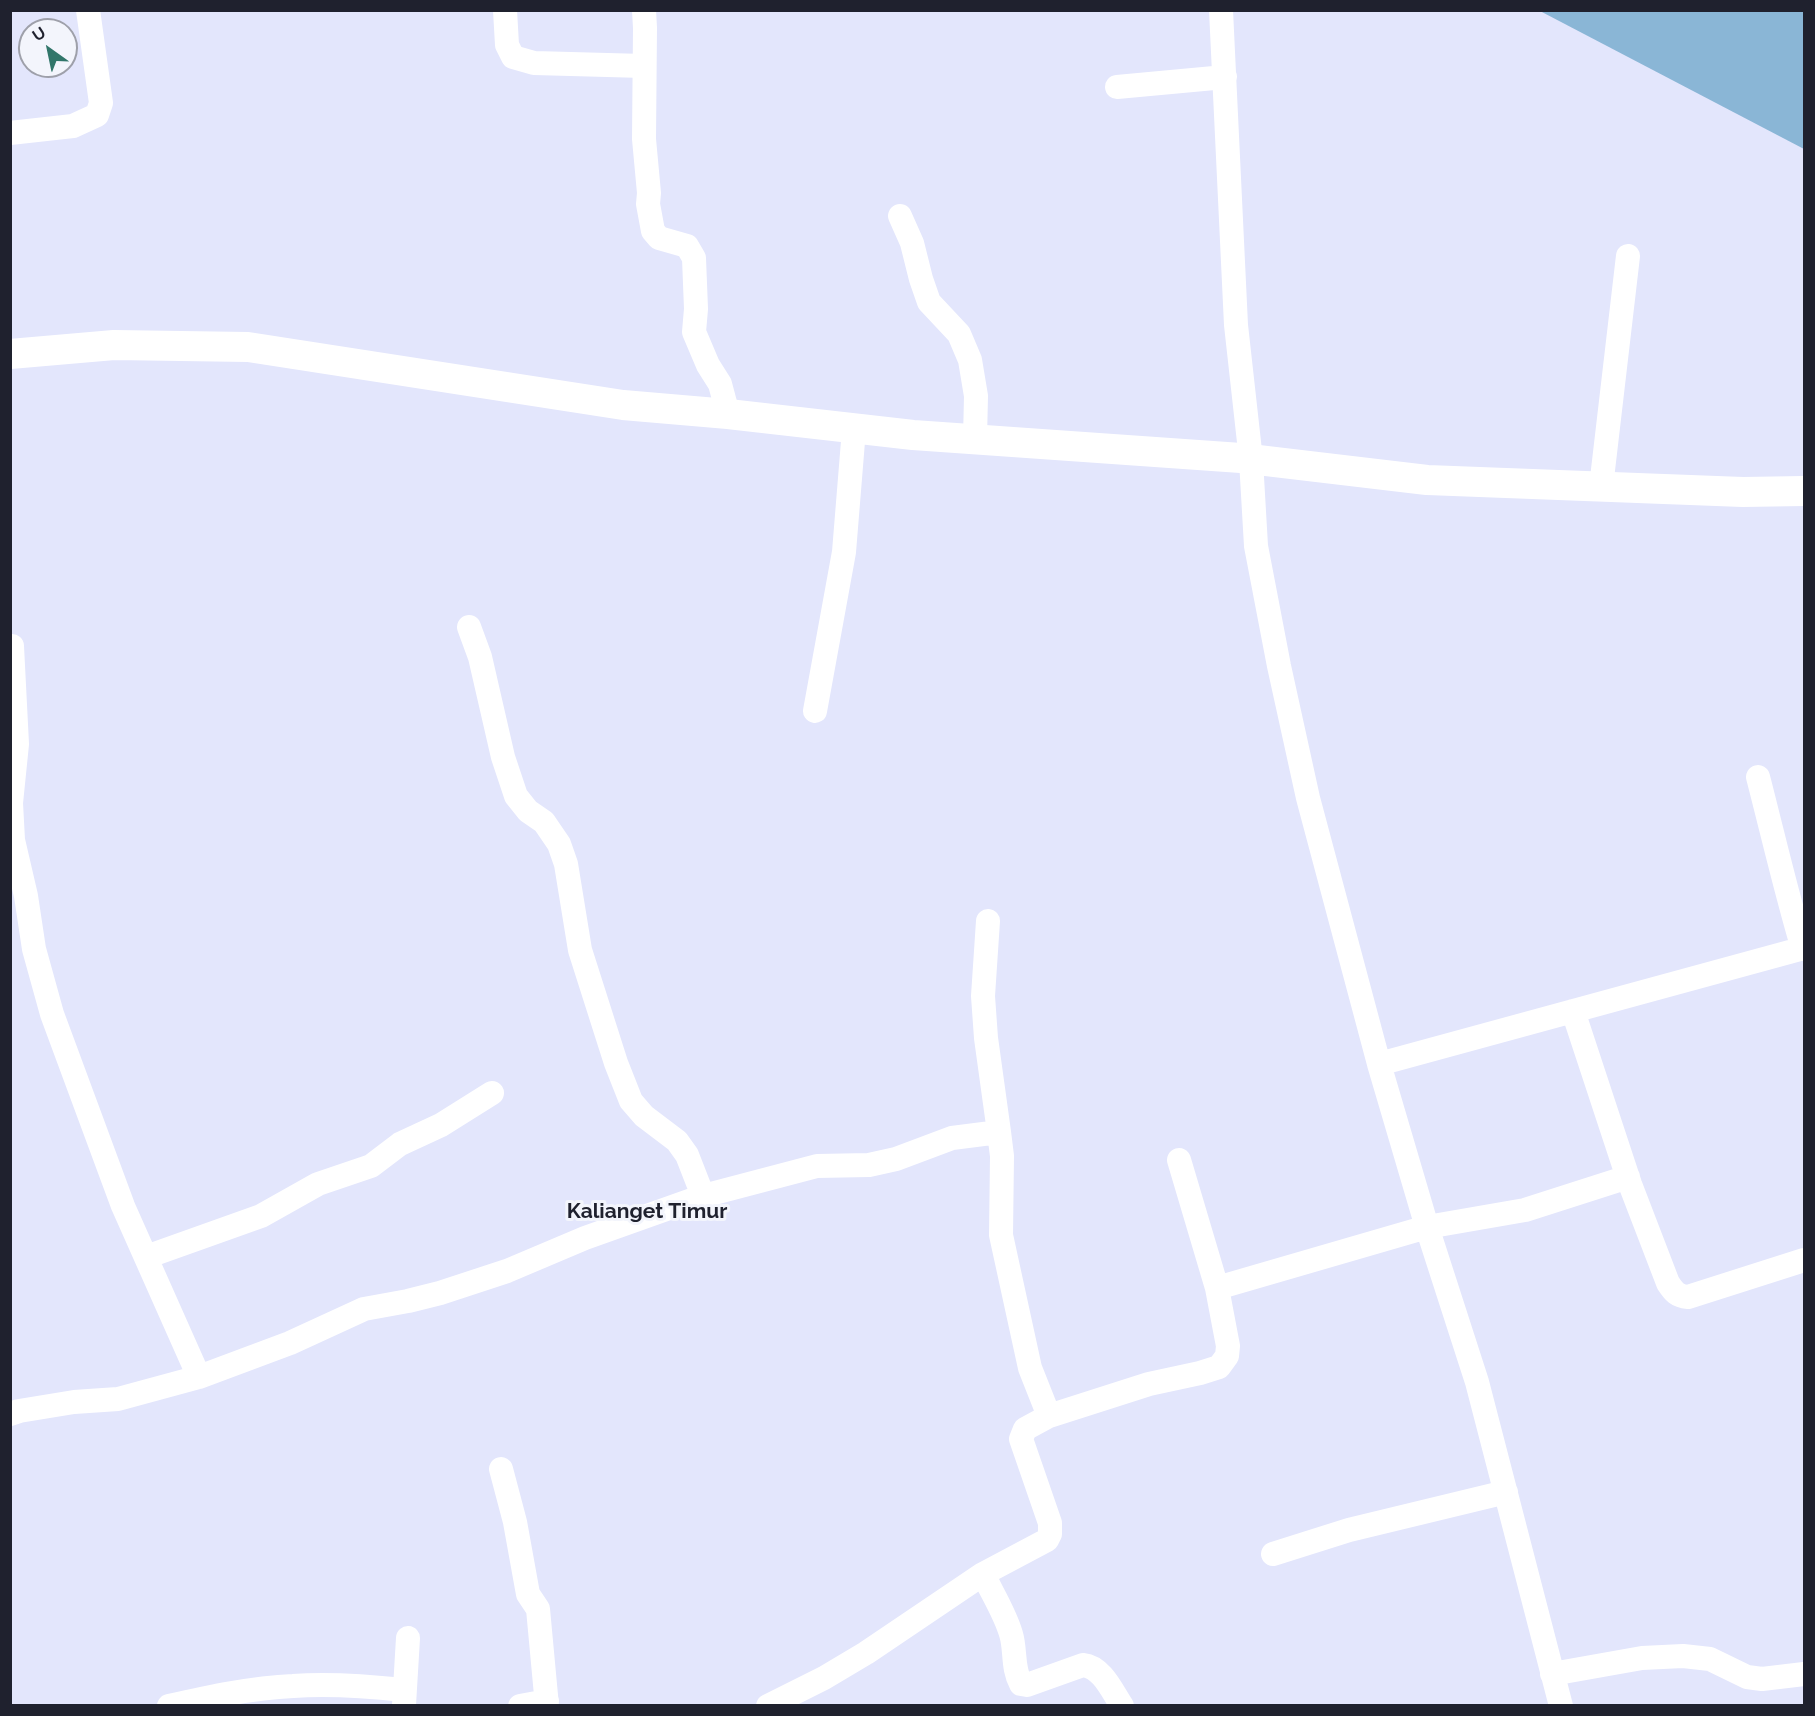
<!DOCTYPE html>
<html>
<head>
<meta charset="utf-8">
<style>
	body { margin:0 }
	#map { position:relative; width:1815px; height:1716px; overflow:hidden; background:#e3e6fc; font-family:Raleway,sans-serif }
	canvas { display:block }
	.frame { position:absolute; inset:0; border:12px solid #1f212e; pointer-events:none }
	.north { position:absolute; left:18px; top:18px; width:60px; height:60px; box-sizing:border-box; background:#f3f5fc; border:2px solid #9ea0aa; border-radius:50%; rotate:327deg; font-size:16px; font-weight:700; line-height:24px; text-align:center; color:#1f212e }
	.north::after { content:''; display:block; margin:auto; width:21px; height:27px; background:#31766a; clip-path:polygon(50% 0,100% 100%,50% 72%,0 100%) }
</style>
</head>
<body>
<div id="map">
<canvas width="1815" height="1716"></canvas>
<div class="frame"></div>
<div class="north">U</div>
</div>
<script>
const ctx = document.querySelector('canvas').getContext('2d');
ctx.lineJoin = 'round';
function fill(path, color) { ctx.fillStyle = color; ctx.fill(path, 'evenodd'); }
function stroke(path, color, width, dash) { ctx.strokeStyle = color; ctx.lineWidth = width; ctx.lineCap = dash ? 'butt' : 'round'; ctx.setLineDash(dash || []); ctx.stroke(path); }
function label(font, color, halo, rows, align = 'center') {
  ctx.font = font + ' Raleway,sans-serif'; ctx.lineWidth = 6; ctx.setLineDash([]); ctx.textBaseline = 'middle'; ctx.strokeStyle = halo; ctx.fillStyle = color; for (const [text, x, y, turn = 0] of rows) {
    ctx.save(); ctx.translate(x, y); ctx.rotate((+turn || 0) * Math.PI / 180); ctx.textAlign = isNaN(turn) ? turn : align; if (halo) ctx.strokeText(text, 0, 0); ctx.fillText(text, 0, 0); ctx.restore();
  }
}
const water = new Path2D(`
	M1540 11H1804V149Z`);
const minor = new Path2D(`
	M505 10 507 45 513 57 534 63 644 66
	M644 10 645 28 644 139 649 193 648 204 653 231 659 238 687 246 694 258 696 309 694 332 708 365 720 384 728 414
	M1221 10 1236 325 1251 460 1256 546 1279 666 1308 798 1379 1064 1427 1227 1477 1382 1561 1706
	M1117 87 1225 77
	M10 133 73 126 97 115 101 103 88 10
	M900 216 912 243 921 279 929 302 959 334 970 360 976 396 975 439
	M1601 487 1628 256
	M469 627 480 657 503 757 516 796 528 811 544 822 559 844 566 864 580 950 616 1063 631 1101 644 1116 677 1141 687 1155 703 1196
	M12 646 17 744 11 803 13 840 26 896 34 949 52 1014 123 1206 199 1377
	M815 711 844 552 854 429
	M1758 777C1773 835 1786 892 1803 949
	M988 921 983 996 986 1038 999 1132
	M1573 1011 1630 1184 1668 1283C1674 1292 1677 1296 1688 1297L1804 1260
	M1379 1064 1804 948
	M146 1257 261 1216 318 1184 371 1166 400 1144 441 1125 492 1093
	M1217 1288 1427 1227 1525 1210 1628 1177
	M10 1414 19 1411 74 1402 118 1399 199 1377 290 1343 364 1309 408 1301 440 1293 507 1271 585 1238 703 1196 817 1166 869 1165 896 1159 952 1138 999 1132 1002 1156 1001 1235 1030 1368 1049 1416 1149 1384 1200 1373 1219 1367 1227 1356 1228 1346 1217 1288 1179 1160
	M501 1469 515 1522 528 1594 538 1609 547 1706
	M1273 1554 1349 1530 1506 1492
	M983 1574C992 1593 1005 1613 1011 1634 1016 1650 1012 1668 1021 1684L1027 1685 1083 1665C1102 1667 1112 1691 1122 1706
	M1552 1674 1642 1658 1683 1656 1710 1659 1747 1677 1762 1679 1804 1674
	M404 1705 408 1638
	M169 1706C209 1697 251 1688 293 1686 330 1683 367 1686 404 1690
	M520 1706 547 1701
	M768 1706 824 1678 866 1653 983 1574 1047 1540 1050 1534V1523L1021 1439 1025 1429 1049 1416`);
const major = new Path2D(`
	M10 354 114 345 248 347 623 405 728 414 913 435 1241 458 1427 480 1743 492 1804 491`);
const quarterNames = [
	["Kalianget Timur",647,1212]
];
fill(water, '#8ab6d6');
stroke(minor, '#fff', 24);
stroke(major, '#fff', 30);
label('bold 21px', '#1f212e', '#f3f5fc', quarterNames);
</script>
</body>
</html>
